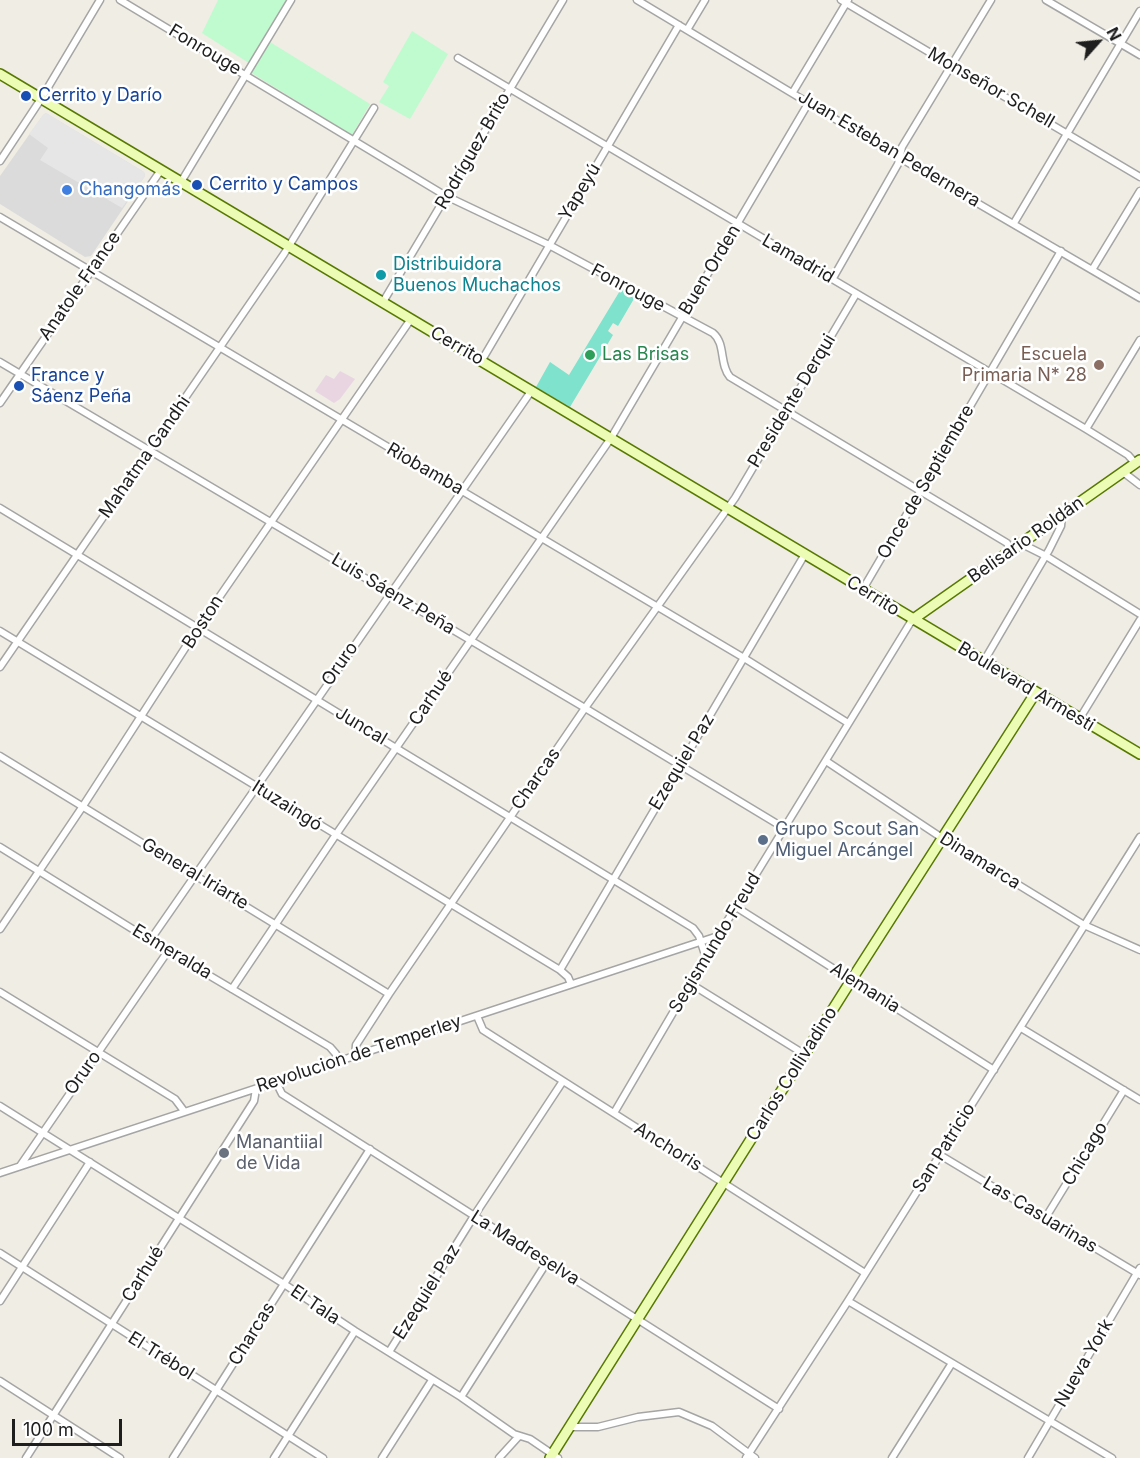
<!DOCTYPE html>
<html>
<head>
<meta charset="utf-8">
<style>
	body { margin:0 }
	#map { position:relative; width:1140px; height:1458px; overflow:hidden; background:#efede4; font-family:Inter,sans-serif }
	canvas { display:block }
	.north { position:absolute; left:1068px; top:12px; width:60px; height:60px; -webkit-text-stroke:4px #fff; paint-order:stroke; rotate:63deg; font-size:16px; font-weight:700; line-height:24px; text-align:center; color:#1e1e1e }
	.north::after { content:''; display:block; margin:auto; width:21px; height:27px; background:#1e1e1e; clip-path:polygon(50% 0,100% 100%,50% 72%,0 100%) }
	.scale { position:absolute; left:12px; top:1419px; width:110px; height:27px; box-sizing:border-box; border:3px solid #1e1e1e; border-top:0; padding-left:8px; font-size:18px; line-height:21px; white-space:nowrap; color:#1e1e1e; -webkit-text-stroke:4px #fff; paint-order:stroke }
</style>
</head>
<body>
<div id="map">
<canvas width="1140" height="1458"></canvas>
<div class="north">N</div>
<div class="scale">100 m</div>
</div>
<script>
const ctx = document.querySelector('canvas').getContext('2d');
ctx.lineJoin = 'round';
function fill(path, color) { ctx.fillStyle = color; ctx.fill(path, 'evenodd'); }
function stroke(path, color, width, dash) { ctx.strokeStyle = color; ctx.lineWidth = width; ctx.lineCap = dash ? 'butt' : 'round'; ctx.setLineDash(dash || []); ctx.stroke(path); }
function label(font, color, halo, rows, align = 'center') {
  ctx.font = font + ' Inter,sans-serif'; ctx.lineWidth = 5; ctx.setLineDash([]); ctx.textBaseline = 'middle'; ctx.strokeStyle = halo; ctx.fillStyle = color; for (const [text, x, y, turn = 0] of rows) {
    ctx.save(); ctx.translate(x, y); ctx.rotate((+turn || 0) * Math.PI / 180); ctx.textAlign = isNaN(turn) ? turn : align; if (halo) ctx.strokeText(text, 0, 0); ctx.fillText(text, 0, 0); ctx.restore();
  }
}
const residential = new Path2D(`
	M46 113 144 172 145 176 91 256 85 257 0 204V176L43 115Z`);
const industrial = new Path2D(`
	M340 371 355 379 340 399 334 403 315 391 326 375 334 379Z`);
const park = new Path2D(`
	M218 0H291L252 65 202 33Z
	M412 31 448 54 410 119 379 102 389 86 383 82Z
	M270 42 370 104 352 135 250 72Z`);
const pitch = new Path2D(`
	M621 289 635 297 618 326 613 323 608 331 613 335 570 407 536 387 550 362 569 375Z`);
const parking = new Path2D(`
	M46 113 144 172 145 176 122 208 40 160 48 148 29 134 43 115Z`);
const street = new Path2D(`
	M120 0 446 196 549 245 713 333C726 344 719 364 730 377L1007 543 1011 551
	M637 0 900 158 1140 298
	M841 0 1140 177
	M1046 0 1140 55
	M687 30 705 0
	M458 58 1086 429 1128 455 1135 463
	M793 92 848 0
	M0 161 41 99 100 0
	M181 182 291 0
	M0 217 744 658 848 723
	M1014 223 1140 11
	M1092 270 1140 191
	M833 278 898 164 902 147 991 0
	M383 302 563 0
	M482 360 679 25
	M0 362 585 708 784 828
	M0 403 161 170
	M1086 429 1140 340
	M1123 472 1140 485
	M0 508 693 928 699 936 706 958
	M1022 544 1046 556 1140 614
	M863 589 1061 251
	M0 631 560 970 568 977 571 984
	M984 661 1049 550 1061 526 1062 515
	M0 667 284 254 374 108
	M1080 718 1140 620
	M0 756 389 994
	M826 761 942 838 1084 925 1140 950
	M0 847 168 951 330 1047 336 1054 337 1062
	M736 907 994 1070
	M0 929 83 806 198 628 411 319
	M151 939 532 390
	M560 970 805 554
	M691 984 804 1054
	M232 989 335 836 611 438 809 102
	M0 992 175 1099 184 1111
	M477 1016 483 1030 865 1273
	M1021 1028 1140 1100
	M355 1056 356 1045 389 994 585 708 735 498 856 294
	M276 1082 282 1094 779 1409
	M0 1106 284 1284 355 1331 461 1397 514 1434 530 1439 558 1458
	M614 1113 718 936 912 620
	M940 1155 1140 1275
	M20 1166 168 951
	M0 1173 718 936
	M1046 1217 1124 1090
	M0 1253 323 1458
	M0 1301 90 1162
	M848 1301 1112 1458
	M389 1352 474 1216 563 1081
	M0 1381 120 1458
	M461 1397 547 1262
	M569 1427H598L638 1417 679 1412 712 1426 755 1458
	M26 1458 254 1101 256 1089
	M173 1458 370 1149
	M274 1458 355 1331
	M382 1458 432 1380
	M499 1458 519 1436
	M746 1458 848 1301 1140 837
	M892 1458 952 1363
	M1028 1458 1140 1268`);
const secondary = new Path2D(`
	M0 74 1140 754
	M912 620 1140 460
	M550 1458 852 979 1036 692`);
const markers = [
	[26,96,6,"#1a4fb4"],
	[197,185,6,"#1a4fb4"],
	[67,190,6,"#3f7fe0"],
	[381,275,6,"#0f9aa8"],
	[590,355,6,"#2e9e5b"],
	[1099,365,6,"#8d6e63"],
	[19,386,6,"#1a4fb4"],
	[763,840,6,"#5c6f8a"],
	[224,1153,6,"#6b7280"]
];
const streetNames = [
	["Fonrouge",205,50,31],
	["Monseñor Schell",991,88,30],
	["Juan Esteban Pedernera",889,149,31],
	["Rodríguez Brito",473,151,-60],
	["Yapeyú",580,192,-59],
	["Lamadrid",798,259,30],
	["Buen Orden",710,270,-59],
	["Anatole France",80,286,-55],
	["Fonrouge",628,288,28],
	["Cerrito",457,346,30],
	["Presidente Derqui",792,401,-59],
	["Mahatma Gandhi",145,457,-55],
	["Riobamba",425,469,30],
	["Once de Septiembre",926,482,-60],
	["Belisario Roldán",1026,540,-35],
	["Luis Sáenz Peña",393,594,31],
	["Cerrito",873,596,32],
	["Boston",203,622,-57],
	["Oruro",340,664,-55],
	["Boulevard Armesti",1026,687,31],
	["Carhué",431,698,-56],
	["Juncal",361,726,31],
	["Ezequiel Paz",682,762,-59],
	["Charcas",536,779,-55],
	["Ituzaingó",287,806,32],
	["Dinamarca",980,861,32],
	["General Iriarte",195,874,31],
	["Segismundo Freud",715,943,-59],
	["Esmeralda",172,952,31],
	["Alemania",865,988,32],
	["Revolucion de Temperley",359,1054,-18],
	["Oruro",83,1073,-55],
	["Carlos Collivadino",792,1074,-58],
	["Anchoris",668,1147,32],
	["San Patricio",944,1148,-58],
	["Chicago",1085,1154,-59],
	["Las Casuarinas",1040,1215,31],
	["La Madreselva",525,1248,32],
	["Carhué",143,1274,-58],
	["Ezequiel Paz",427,1292,-58],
	["El Tala",315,1305,34],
	["Charcas",252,1334,-58],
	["El Trébol",161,1356,32],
	["Nueva York",1084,1363,-60]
];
const transitNames = [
	["Cerrito y Darío",38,96],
	["Cerrito y Campos",209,185],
	["France y",31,376],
	["Sáenz Peña",31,397]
];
const shopNames = [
	["Changomás",79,190]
];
const cultureNames = [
	["Distribuidora",393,265],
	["Buenos Muchachos",393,286]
];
const leisureNames = [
	["Las Brisas",602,355]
];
const educationNames = [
	["Escuela",1087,355],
	["Primaria N* 28",1087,376]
];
const serviceNames = [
	["Grupo Scout San",775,830],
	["Miguel Arcángel",775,851]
];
const worshipNames = [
	["Manantiial",236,1143],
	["de Vida",236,1164]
];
fill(residential, '#dcdbdb');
fill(industrial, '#e9d5e2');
fill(park, '#bffbce');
fill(pitch, '#7ee2cc');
fill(parking, '#e6e6e6');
stroke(street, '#a5a5a5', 9);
stroke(secondary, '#587901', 12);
stroke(street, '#fff', 6);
stroke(secondary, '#ecfcb5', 9);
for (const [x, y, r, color] of markers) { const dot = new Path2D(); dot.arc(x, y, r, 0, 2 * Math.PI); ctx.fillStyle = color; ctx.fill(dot); stroke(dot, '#fff', 2); }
label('18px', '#1e1e1e', '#fff', streetNames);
label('18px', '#164399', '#fff', transitNames, 'left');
label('18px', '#366cbe', '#fff', shopNames, 'left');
label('18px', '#0d838f', '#fff', cultureNames, 'left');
label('18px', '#27864d', '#fff', leisureNames, 'left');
label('18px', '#785e54', '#fff', educationNames, 'right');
label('18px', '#4e5e75', '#fff', serviceNames, 'left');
label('18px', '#5b616d', '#fff', worshipNames, 'left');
</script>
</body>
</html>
